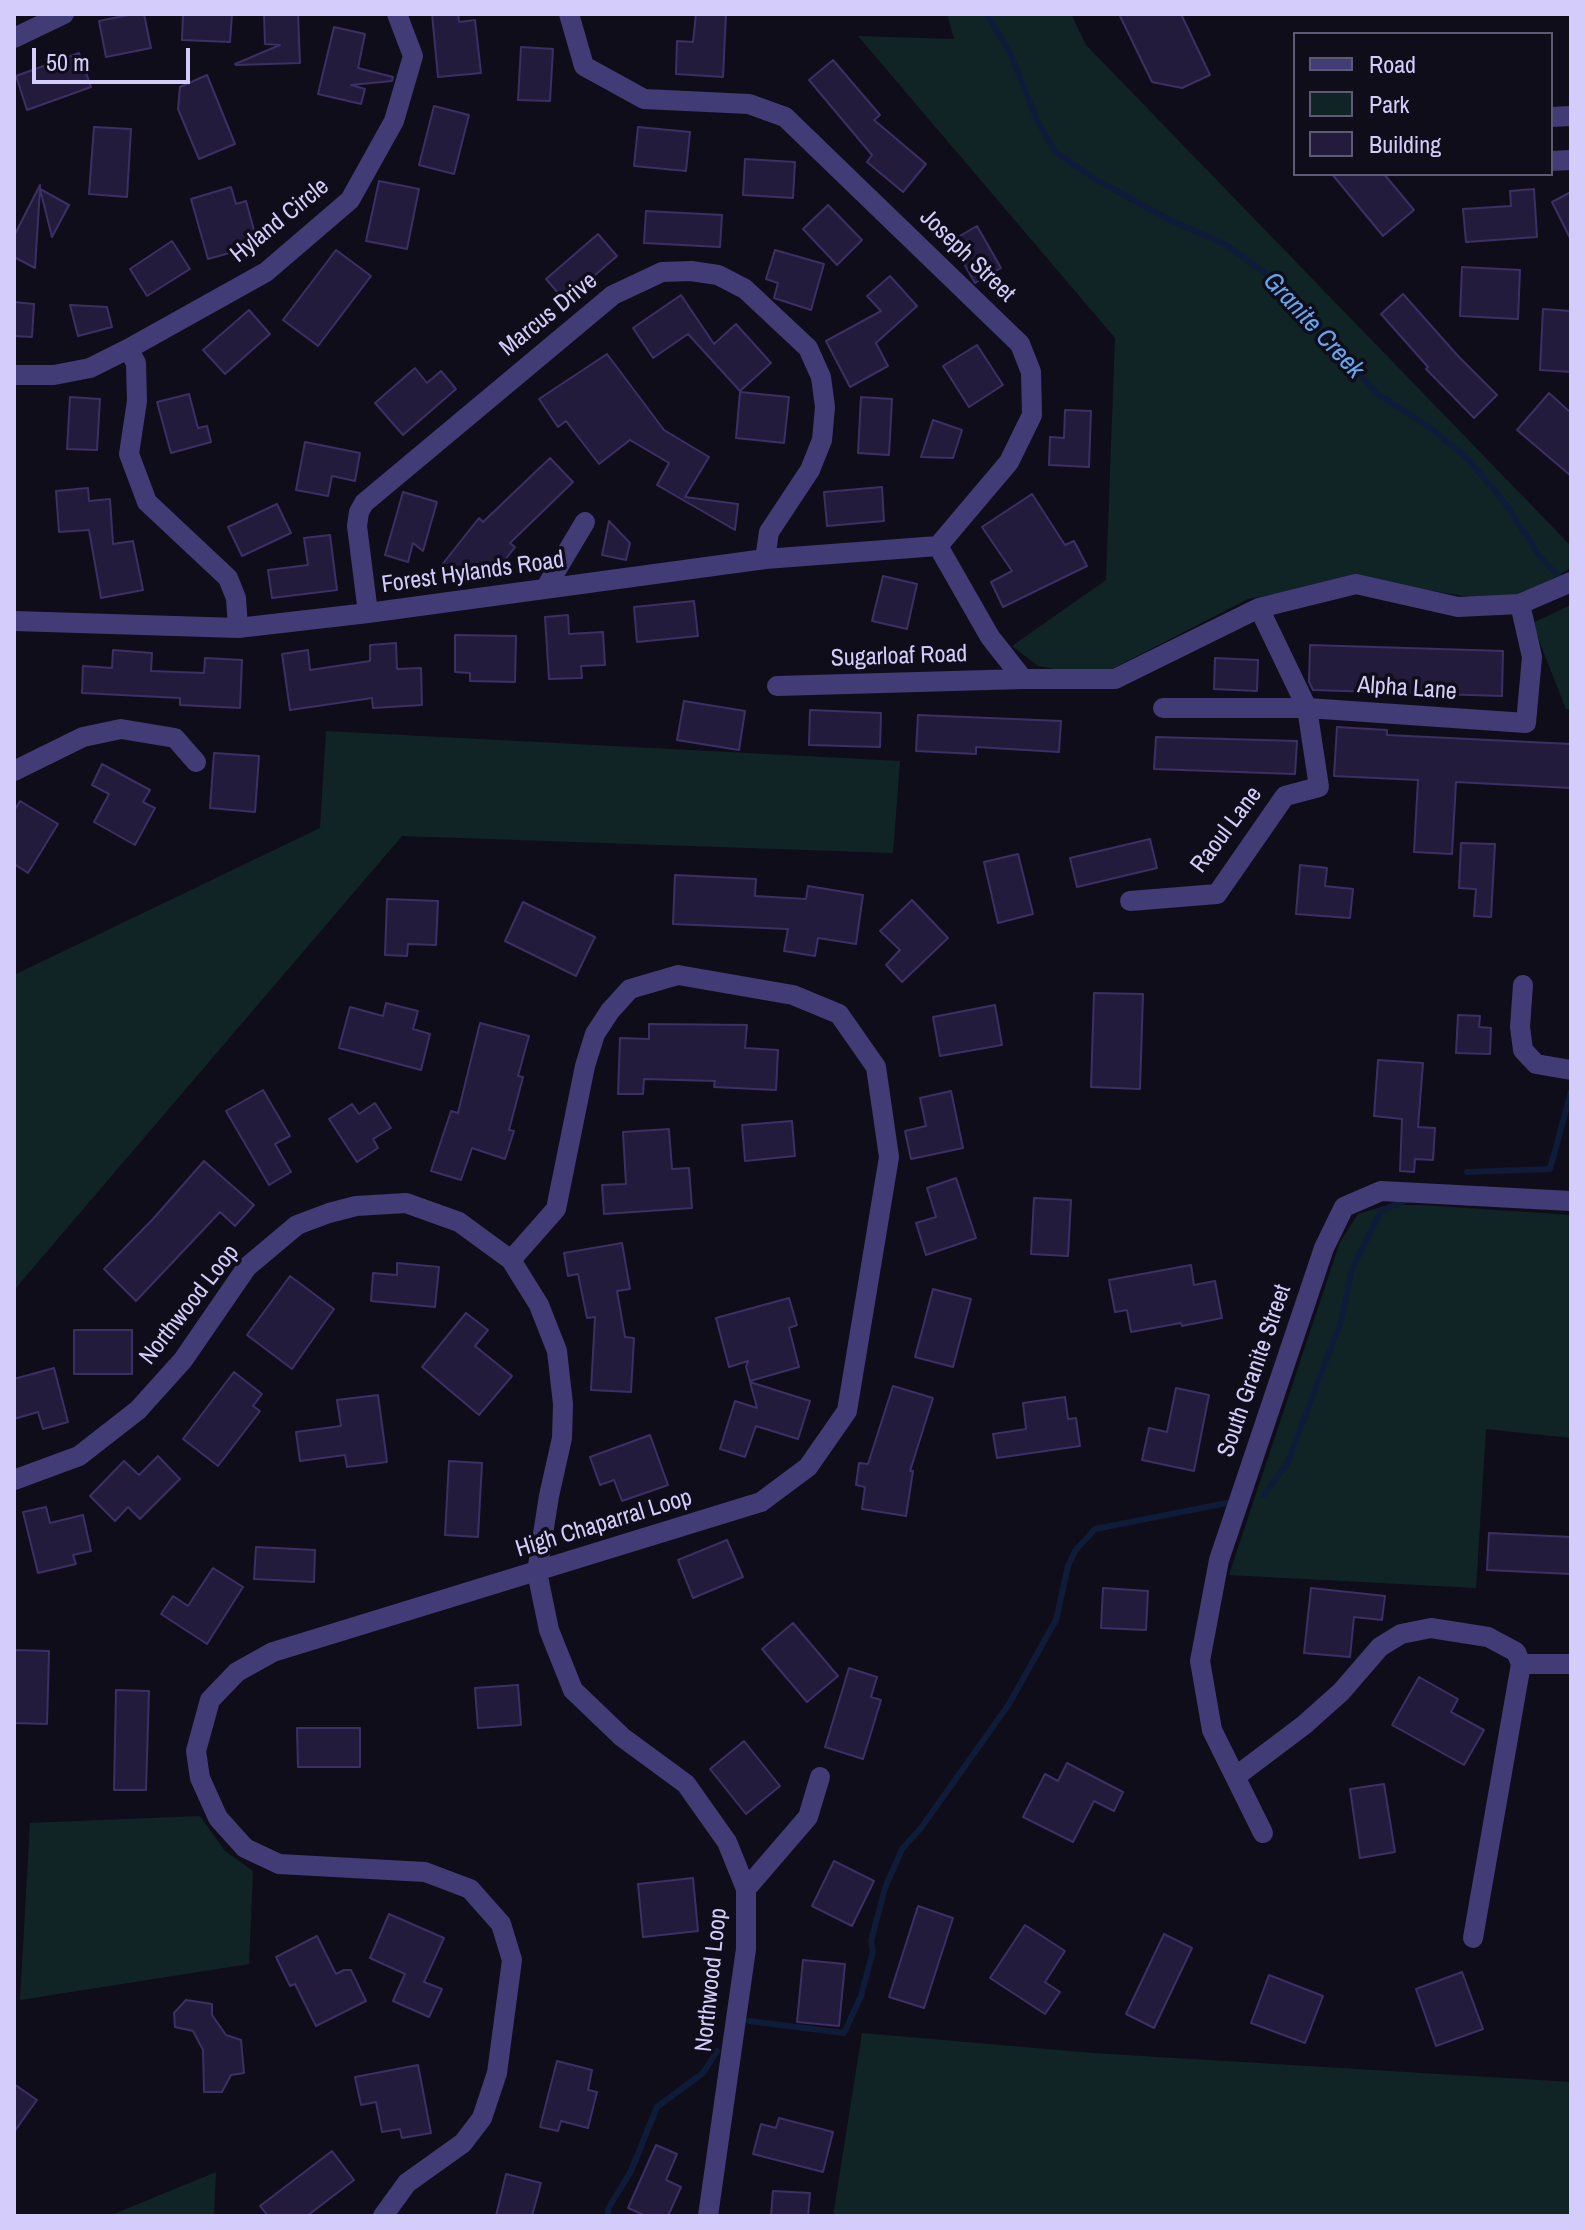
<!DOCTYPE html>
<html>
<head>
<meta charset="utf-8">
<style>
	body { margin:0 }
	#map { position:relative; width:1585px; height:2230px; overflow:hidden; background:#100d1b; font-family:"Archivo Narrow",sans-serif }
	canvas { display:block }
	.frame { position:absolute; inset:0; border:16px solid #d4ccfa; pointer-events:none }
	.legend { position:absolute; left:1293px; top:32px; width:260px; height:144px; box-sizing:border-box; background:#100d1b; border:2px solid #5e5974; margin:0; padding:10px 14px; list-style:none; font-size:24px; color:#d4ccfa }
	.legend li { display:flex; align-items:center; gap:16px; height:40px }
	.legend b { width:40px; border:2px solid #5e5974 }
	.scale { position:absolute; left:32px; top:48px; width:158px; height:36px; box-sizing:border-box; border:4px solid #d4ccfa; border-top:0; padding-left:10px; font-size:24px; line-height:28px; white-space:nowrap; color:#d4ccfa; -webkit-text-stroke:6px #100d1b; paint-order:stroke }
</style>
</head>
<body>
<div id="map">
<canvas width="1585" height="2230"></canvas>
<div class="frame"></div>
<ul class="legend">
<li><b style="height:10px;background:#413c76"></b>Road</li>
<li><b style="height:22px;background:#112425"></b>Park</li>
<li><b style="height:22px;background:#231b3b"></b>Building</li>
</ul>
<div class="scale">50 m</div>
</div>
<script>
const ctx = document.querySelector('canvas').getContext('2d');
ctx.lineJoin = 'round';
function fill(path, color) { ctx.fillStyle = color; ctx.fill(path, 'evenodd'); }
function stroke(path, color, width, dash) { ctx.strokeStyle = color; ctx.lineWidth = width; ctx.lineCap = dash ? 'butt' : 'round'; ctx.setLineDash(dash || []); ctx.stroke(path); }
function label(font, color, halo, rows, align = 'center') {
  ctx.font = font + ' "Archivo Narrow",sans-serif'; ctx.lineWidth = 7; ctx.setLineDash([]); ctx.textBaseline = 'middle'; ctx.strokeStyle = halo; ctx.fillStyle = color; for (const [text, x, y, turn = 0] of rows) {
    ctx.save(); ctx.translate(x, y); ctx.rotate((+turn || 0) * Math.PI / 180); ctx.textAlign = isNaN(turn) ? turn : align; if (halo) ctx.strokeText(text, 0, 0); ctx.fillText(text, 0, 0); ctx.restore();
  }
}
const green = new Path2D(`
	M947 14H1071L1086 45 1571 546V568L1521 596 1470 597 1359 579 1248 599 1112 669 1071 672 1038 666 1012 646 1106 580 1115 338 858 36 954 39Z
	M1571 605V709H1566L1532 623Z
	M326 731 900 761 893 853 402 836 14 1290V975L320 828Z
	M1388 1205H1421L1571 1215V1438L1486 1429 1476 1588 1229 1575 1340 1242 1358 1214Z
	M200 1816 225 1851 253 1871 249 1964 20 2000 30 1823Z
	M862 2033 1093 2053 1571 2082V2216H833Z
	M216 2172 214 2216H109Z`);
const stream = new Path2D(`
	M987 14 1011 55 1037 120 1055 152 1095 179 1170 220 1226 245 1263 271 1312 318 1376 393 1429 427 1466 457 1505 503 1541 558 1562 580
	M1467 1172 1550 1169 1571 1092
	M1264 1495 1287 1464 1341 1321 1352 1269 1381 1211 1406 1200
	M749 2021 844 2033 861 1996 873 1951 871 1941 885 1888 902 1849 921 1828 1009 1704 1056 1620 1068 1566 1075 1551 1095 1529 1227 1503
	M608 2216V2209L631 2171 657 2107 703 2073 717 2051`);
const building = new Path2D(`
	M133 14H144L151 48 106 57 99 21Z
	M183 14H232L230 42 182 40Z
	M264 14H298L300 63 236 65 235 64 280 45 265 44Z
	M432 14H458L459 22 475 20 481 73 438 77Z
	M696 14H726L723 77 676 74 677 41 693 42Z
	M1119 14H1181L1210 75 1182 88 1152 82Z
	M334 27 365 34 358 68 393 77 392 81 351 85 365 89 361 104 318 94Z
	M521 47 553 49 550 101 518 100Z
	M79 53 91 87 27 110 16 76Z
	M833 60 880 115 874 120 926 164 903 192 867 162 872 155 809 80Z
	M207 75 235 144 199 159 178 109 180 87Z
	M434 106 469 115 454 174 419 165Z
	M94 127 131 129 127 197 89 194Z
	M638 127 690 132 686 171 634 166Z
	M745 159 795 162 793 198 743 195Z
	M1332 174H1384L1414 210 1383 236Z
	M379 181 419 189 407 249 366 241Z
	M40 185V189L69 205 52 237 40 189 35 268 14 257V236Z
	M231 187 236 204 246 201 258 245 208 259 191 199Z
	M1534 189 1537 237 1466 242 1463 209 1511 206 1510 191Z
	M1571 192V240L1552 202Z
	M828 205 862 240 837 265 803 229Z
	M646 211 722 215 720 247 644 243Z
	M977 226 1001 268 975 283 951 241Z
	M598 234 617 256 565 301 546 279Z
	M172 241 190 269 147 296 130 269Z
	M336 250 371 276 318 346 283 320Z
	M775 250 824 264 811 310 774 298 778 283 766 279Z
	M1462 267 1520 270 1518 319 1460 316Z
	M890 276 917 306 876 343 888 366 850 387 826 341 881 311 867 296Z
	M1403 294 1458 356 1497 395 1474 418 1426 369 1428 367 1381 314Z
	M681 295 714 344 736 324 771 363 740 391 688 334 653 358 633 328Z
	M14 302 34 304 32 337 14 336Z
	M70 305 107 307 112 327 78 336Z
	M1543 309 1571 311V372L1540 370Z
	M249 310 270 334 225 374 203 350Z
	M977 345 1003 385 969 407 943 366Z
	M607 354 664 430 709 457 685 497 738 504 735 530 657 485 669 463 630 440 599 464 566 421 558 427 539 399Z
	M415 368 427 383 441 371 456 389 403 435 375 403Z
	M740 392 789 397 784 443 736 438Z
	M1549 393 1571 413V476L1517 430Z
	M189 394 198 428 207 426 211 442 171 453 157 402Z
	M70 397 100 399 97 450 67 449Z
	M861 397 892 399 889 455 858 453Z
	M1065 410 1091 411 1089 467 1049 465 1050 437 1064 438Z
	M933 420 962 430 953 458 921 457Z
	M305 442 360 453 355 481 332 476 328 496 296 490Z
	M550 458 573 482 510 543 515 547 491 578 475 565 462 582 441 566 479 518 483 522Z
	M882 487 884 521 827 526 824 492Z
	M88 488 89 501 110 499 113 544 133 541 143 590 101 598 89 530 59 532 56 491Z
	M403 492 437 502 423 551 413 543 408 562 385 555Z
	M1032 494 1065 545 1074 541 1087 566 1003 607 991 582 1012 571 982 527Z
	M277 504 291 533 242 556 228 527Z
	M609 521 630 543 626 560 602 555Z
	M330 535 337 590 272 598 268 570 308 565 304 538Z
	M883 576 917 584 907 629 872 621Z
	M694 601 698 636 637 642 634 607Z
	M568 615 569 634 603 632 605 665 581 666 582 678 549 679 545 617Z
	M455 635 516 636 515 682 470 681V673L455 672Z
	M396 643 397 669 421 668 422 705 373 708 372 698 290 710 282 654 308 650 310 670 370 661V645Z
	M1310 645 1503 651 1502 696 1313 690 1309 682Z
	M113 650 152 653 151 671 204 673 205 658 242 660 240 708 180 705V698L82 693 83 666 112 668Z
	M1215 658 1258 660 1257 691 1214 689Z
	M684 701 745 711 739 750 677 740Z
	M810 710 881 713 880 747 809 745Z
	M918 715 1061 721 1059 752 976 747V754L916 751Z
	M1337 727 1387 730V735L1571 744V788L1456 782 1452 854 1414 852 1418 780 1334 776Z
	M1156 737 1297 741 1295 774 1154 769Z
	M214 753 259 756 255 812 210 808Z
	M102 764 150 790 143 802 155 808 135 845 94 822 109 794 92 785Z
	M20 801 58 824 28 873 14 864V811Z
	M1150 839 1157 868 1077 887 1070 858Z
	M1461 843 1495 844 1491 917 1474 916 1476 889 1459 888Z
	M1018 854 1033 914 998 923 984 862Z
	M1300 865 1327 868 1325 886 1353 889 1350 918 1296 914Z
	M675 875 756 879 755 896 806 899 808 886 863 895 856 944 818 938 815 956 784 951 788 929 673 924Z
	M387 899 438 901 436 945 408 944 407 956 385 955Z
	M912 900 948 938 902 982 886 965 900 950 880 931Z
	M523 902 595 937 576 976 505 941Z
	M1094 993 1143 994 1140 1089 1091 1087Z
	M386 1003 418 1011 413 1029 430 1034 421 1070 339 1048 350 1007 383 1016Z
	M995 1005 1002 1045 940 1056 933 1017Z
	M1458 1015 1480 1016 1479 1027 1491 1028 1490 1054 1456 1053Z
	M480 1023 529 1036 518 1076 523 1077 509 1130 514 1131 505 1159 472 1148 461 1180 431 1171 451 1111 458 1113Z
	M649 1024 747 1025 745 1048 778 1050 776 1090 714 1087 715 1081 644 1079 643 1094H618L620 1038 649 1039Z
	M1378 1060 1423 1063 1418 1127 1435 1128 1433 1160 1415 1159 1414 1172 1400 1171 1402 1119 1374 1116Z
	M263 1090 290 1136 275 1144 291 1172 269 1185 226 1111Z
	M951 1091 963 1148 911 1159 905 1131 926 1126 920 1098Z
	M375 1103 391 1128 373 1139 378 1148 357 1162 329 1119 352 1104 359 1114Z
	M792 1121 795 1156 745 1161 742 1125Z
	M669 1129 672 1169 689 1168 692 1208 604 1214 602 1185 626 1184 623 1132Z
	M204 1161 254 1205 235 1226 220 1212 136 1301 104 1269 153 1219Z
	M956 1178 976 1238 926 1255 916 1223 936 1217 927 1188Z
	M1034 1198 1071 1200 1068 1256 1031 1254Z
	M622 1243 630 1289 617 1291 625 1337 634 1338 631 1392 591 1390 595 1317 587 1318 578 1274 568 1276 564 1253Z
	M397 1263 439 1267 435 1307 371 1301 373 1273 397 1275Z
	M1191 1265 1194 1285 1215 1281 1222 1318 1182 1326 1181 1323 1131 1332 1127 1310 1115 1312 1109 1280Z
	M290 1276 334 1309 292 1369 247 1335Z
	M933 1289 971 1299 953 1367 915 1357Z
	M789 1298 797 1325 789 1328 799 1367 750 1381 746 1367 748 1361 729 1367 716 1318Z
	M466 1313 488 1330 475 1346 512 1376 479 1415 422 1367Z
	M74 1330H132V1374H74Z
	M54 1368 68 1422 43 1429 38 1412 14 1419V1379Z
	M234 1372 262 1394 253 1406 260 1411 218 1466 183 1439Z
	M750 1382 810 1401 798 1439 756 1426 745 1457 720 1449 735 1401 757 1408Z
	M893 1386 933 1398 910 1471H913L906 1516 862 1509 865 1487 856 1485 859 1463 868 1464Z
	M1176 1388 1209 1395 1194 1471 1142 1460 1149 1428 1167 1432Z
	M378 1395 387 1462 347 1467 345 1455 300 1461 296 1432 341 1426 337 1400Z
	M1065 1397 1068 1419 1076 1418 1080 1446 997 1458 993 1434 1026 1429 1023 1403Z
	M650 1435 668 1485 622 1501 614 1480 600 1485 590 1457Z
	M158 1456 180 1479 140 1519 128 1507 115 1521 90 1496 124 1461 139 1475Z
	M449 1461 482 1463 478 1537 445 1535Z
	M46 1507 50 1523 83 1515 91 1551 73 1555 76 1564 38 1573 23 1512Z
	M1489 1533 1571 1537V1574L1487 1570Z
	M727 1540 743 1577 693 1598 678 1560Z
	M256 1547 315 1550 314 1582 254 1579Z
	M213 1568 243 1587 207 1644 161 1614 173 1596 188 1606Z
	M1103 1588 1148 1591 1146 1630 1101 1628Z
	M1311 1588 1385 1596 1382 1620 1354 1617 1350 1657 1304 1653Z
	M793 1623 838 1676 807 1702 762 1649Z
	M14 1650 49 1651 47 1724 14 1723Z
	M849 1668 877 1677 871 1697 881 1700 863 1759 825 1747Z
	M1419 1677 1458 1699 1451 1712 1484 1730 1464 1765 1392 1725Z
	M518 1685 521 1725 478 1728 475 1688Z
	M116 1690 149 1691 146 1790H114Z
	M297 1728H360V1767H298Z
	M744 1741 780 1786 746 1814 710 1769Z
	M1067 1763 1123 1792 1114 1811 1094 1801 1073 1842 1023 1817 1045 1774 1058 1781Z
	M1384 1784 1395 1852 1360 1858 1350 1789Z
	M834 1861 874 1881 852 1926 812 1906Z
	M693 1878 698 1931 643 1937 638 1884Z
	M918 1906 953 1918 924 2008 889 1997Z
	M389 1914 444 1938 424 1982 442 1989 429 2017 393 2001 405 1974 370 1958Z
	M1025 1925 1065 1951 1045 1982 1060 1992 1045 2014 990 1978Z
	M1164 1934 1192 1948 1154 2028 1126 2014Z
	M317 1936 336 1974 344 1970H351L366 2001 316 2026 295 1984 290 1986 276 1957Z
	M803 1960 845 1964 839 2026 797 2022Z
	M1462 1972 1483 2029 1436 2046 1416 1989Z
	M1269 1975 1323 1996 1305 2043 1251 2023Z
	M186 2000 212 2004V2015L226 2035 241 2040 244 2073 231 2075 222 2092H204L203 2050 193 2031 175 2027 174 2013Z
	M557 2061 592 2070 588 2090 597 2092 588 2128 561 2121 558 2131 540 2127Z
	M418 2065 431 2133 402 2138 400 2129 382 2132 376 2102 361 2105 355 2077Z
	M14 2084 37 2100 14 2132Z
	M779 2118 833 2132 823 2172 753 2154 761 2124 776 2128Z
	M656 2145 677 2154 666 2180 681 2187 668 2216H646L628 2208Z
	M332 2151 354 2180 307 2216H268L260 2206Z
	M506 2174 541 2183 532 2216H496Z
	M773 2191 810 2193 808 2216H771Z`);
const minor = new Path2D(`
	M569 14 584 66 644 99 749 104 785 117 1020 344 1031 372 1032 415 1009 462 938 546 990 637 1023 679
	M14 38 64 14
	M1551 117 1571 116
	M1551 161 1571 160
	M128 349 136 363 137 401 129 454 147 502 228 578 236 598 238 628
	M14 375H54L90 368 128 349 266 272 350 200 394 121 413 56 397 14
	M545 589 585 522
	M368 613 357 526 359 512 364 503 613 295 662 272 691 271 718 275 745 289 808 348 821 377 825 407 822 440 810 470 769 532 765 559
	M14 621 238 628 368 613 765 559 938 546
	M777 686 1023 679H1115L1259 608 1356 584 1458 607 1520 604 1571 582
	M1163 708H1307L1526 723 1532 657 1520 604
	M14 771 83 737 121 729 175 738 196 762
	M1130 901 1217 894 1285 796 1319 787 1307 708 1259 608
	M1523 985 1520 1027 1523 1050 1536 1064 1571 1070
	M14 1480 79 1456 138 1410 183 1360 247 1267 297 1225 329 1213 356 1206 406 1203 459 1222 511 1260 539 1305 557 1351 563 1404 562 1438 549 1496 537 1572 549 1630 573 1690 622 1737 686 1784 727 1842 746 1889V1949L708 2216
	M1521 1664H1571
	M1235 1777 1304 1725 1341 1692 1380 1647 1401 1634 1431 1628 1488 1637 1516 1652 1521 1664 1473 1938
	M1263 1833 1212 1730 1200 1661 1219 1560 1324 1248 1344 1207 1381 1191 1571 1201
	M746 1889 808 1817 820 1777
	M383 2216 407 2183 463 2143 482 2118 497 2073 512 1960 501 1924 470 1889 425 1872 279 1864 245 1848 218 1818 200 1778 196 1751 210 1700 237 1672 273 1652 761 1502 808 1467 847 1411 889 1157 876 1067 839 1014 793 995 678 975 630 989 610 1011 595 1034 585 1066 556 1209 511 1260`);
const streetNames = [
	["Hyland Circle",280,221,-39],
	["Joseph Street",967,256,44],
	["Marcus Drive",549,315,-39],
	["Forest Hylands Road",473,573,-8],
	["Sugarloaf Road",899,657,-2],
	["Alpha Lane",1407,689,4],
	["Raoul Lane",1227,830,-53],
	["Northwood Loop",190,1305,-52],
	["South Granite Street",1255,1371,-71],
	["High Chaparral Loop",604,1524,-17],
	["Northwood Loop",712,1980,-84]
];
const waterNames = [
	["Granite Creek",1313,326,47]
];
fill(green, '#112425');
stroke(stream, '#0e1c39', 6);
fill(building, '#231b3b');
stroke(building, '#3c2f64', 2);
stroke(minor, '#413c76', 20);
label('24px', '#d4ccfa', '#100d1b', streetNames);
label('italic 26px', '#63a7f1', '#100d1b', waterNames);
</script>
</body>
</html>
